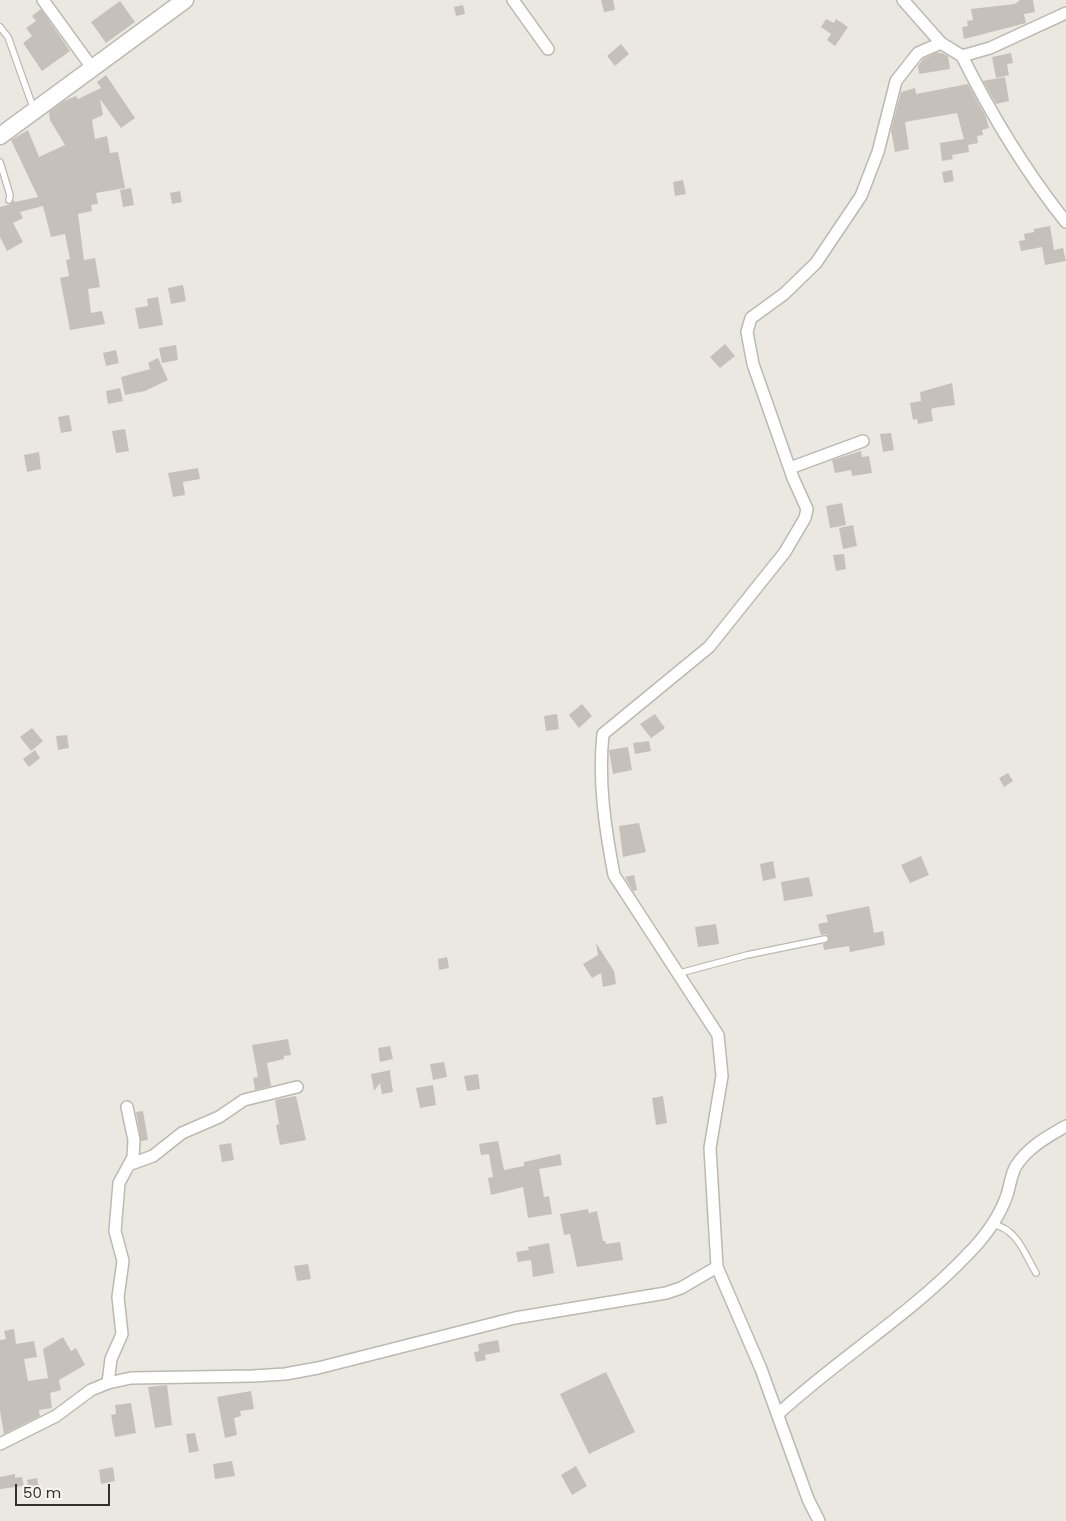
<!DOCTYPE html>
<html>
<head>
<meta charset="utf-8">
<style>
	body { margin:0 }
	#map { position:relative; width:1066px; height:1521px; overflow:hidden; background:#eae8e1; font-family:Poppins,sans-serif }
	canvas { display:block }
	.scale { position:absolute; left:15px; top:1484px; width:95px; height:22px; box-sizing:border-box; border:2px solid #32312e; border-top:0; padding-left:6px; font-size:15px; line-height:18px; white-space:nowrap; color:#32312e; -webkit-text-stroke:4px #f7f5ee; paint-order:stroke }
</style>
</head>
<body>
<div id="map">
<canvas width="1066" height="1521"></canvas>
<div class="scale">50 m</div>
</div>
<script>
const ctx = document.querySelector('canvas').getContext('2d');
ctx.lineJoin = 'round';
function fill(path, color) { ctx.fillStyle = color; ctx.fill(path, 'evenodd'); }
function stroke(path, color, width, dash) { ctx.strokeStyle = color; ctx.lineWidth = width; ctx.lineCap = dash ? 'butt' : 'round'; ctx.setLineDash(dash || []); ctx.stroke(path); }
const building = new Path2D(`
	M601 0H613L615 10 604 12Z
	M1020 0H1033L1035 12 1024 14 1026 23 964 39 962 27 968 26 967 21 973 20 971 9 1015 4Z
	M120 1 135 22 106 43 91 22Z
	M463 5 465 14 456 16 454 7Z
	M41 9 70 51 42 71 23 43 32 36 26 28 36 21 32 16Z
	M826 19 834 23 836 19 848 27 835 46 827 40 831 34 821 27Z
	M621 44 629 54 615 66 607 56Z
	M936 53H942L948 56 950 69 919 74 918 66 923 59Z
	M1011 53 1013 63 1007 64 1009 75 996 78 992 57Z
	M106 75 135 118 121 128 100 99 103 115 92 120 95 139 107 136 110 153 118 152 125 188 96 193 98 204 91 205 92 211 78 214 84 260 95 258 100 287 88 289 91 313 102 311 105 324 70 330 60 278 69 276 66 260 70 259 65 234 51 237 43 206 20 212 23 218 13 223 23 242 7 251 0 237V207L11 204 14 200 15 202 38 197 11 140 28 130 39 157 65 145 50 120 49 112 64 101 76 96 78 99 101 88 97 82Z
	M1005 77 1009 101 996 104 983 81Z
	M968 84 986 117 989 128 982 130 983 135 977 136 978 143 968 145 969 152 952 155 953 159 942 161 940 143 964 139 957 113 905 122 909 149 895 152 891 130 901 92 915 88 916 94Z
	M952 170 954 181 944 183 942 172Z
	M683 180 686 194 675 196 673 182Z
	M131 188 134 205 123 207 120 190Z
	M180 191 182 202 172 204 170 193Z
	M1050 226 1054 250 1063 248 1066 261 1045 265 1042 247 1021 251 1019 241 1025 240 1024 234 1034 232V229Z
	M183 285 186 301 171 304 168 288Z
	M158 297 163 325 139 329 135 308 148 306 147 299Z
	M725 344 735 356 720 368 710 357Z
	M176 345 178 360 162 363 159 348Z
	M116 350 119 363 106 366 103 353Z
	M158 358 168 380 145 391 125 395 121 377 150 369 148 363Z
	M952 383 955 405 933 408 931 410 933 421 918 424 917 419 913 420 910 403 921 401 920 392Z
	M120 388 123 401 108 404 106 391Z
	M69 415 72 431 61 433 58 417Z
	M125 429 129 451 116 453 112 431Z
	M891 433 894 450 883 452 880 434Z
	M861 451 862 457 869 456 872 473 852 476 851 470 835 473 832 460Z
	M39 452 41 469 27 472 24 455Z
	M198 468 200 479 183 482 185 495 173 497 168 473Z
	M842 503 846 525 830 528 826 506Z
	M853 525 857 546 843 549 839 528Z
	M844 554 846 569 836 571 833 555Z
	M582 704 592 716 579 728 569 715Z
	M557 714 559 729 546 731 544 716Z
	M655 714 665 728 651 738 640 724Z
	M32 728 43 741 31 751 20 737Z
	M67 735 69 748 58 750 56 736Z
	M649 741 651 751 635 754 633 743Z
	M628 747 632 770 613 774 609 750Z
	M35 750 40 758 29 767 23 759Z
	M1008 773 1013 781 1004 787 999 778Z
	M639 823 646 852 623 857 619 826Z
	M921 856 929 875 910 883 901 865Z
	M773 861 776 878 763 881 760 864Z
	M634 875 637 890 633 891 625 877Z
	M809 877 813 896 784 901 781 882Z
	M869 906 874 933 883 931 885 945 850 952 849 946 824 950 823 944 828 942 829 938 826 934 821 935 818 924 828 922 826 915Z
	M716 924 719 944 698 947 695 927Z
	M596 943 614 971 616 984 603 987 601 973 592 978 583 964 598 955Z
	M447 957 449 968 439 970 438 959Z
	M288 1039 291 1055 284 1056V1059L267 1063 271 1086 255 1090 253 1078 258 1077 252 1045Z
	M390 1046 393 1059 380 1062 378 1048Z
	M444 1062 447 1077 433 1080 430 1064Z
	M391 1070 390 1072 393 1092 382 1094 380 1083 374 1091 371 1074Z
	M478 1074 480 1089 467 1091 464 1076Z
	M433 1085 436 1105 420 1108 416 1088Z
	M296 1096 306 1140 280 1145 276 1125 279 1124 275 1100Z
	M663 1096 667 1123 656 1125 652 1098Z
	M143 1111 148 1140 141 1141 136 1112Z
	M498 1141 504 1170 524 1166V1162L560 1154 562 1165 539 1169 544 1197 549 1196 552 1214 528 1218 523 1187 491 1195 488 1178 493 1177 489 1154 481 1155 479 1144Z
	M231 1143 234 1160 222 1162 219 1145Z
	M588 1209 589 1213 597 1211 603 1241H605L606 1244 620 1242 623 1260 577 1267 570 1234 564 1235 560 1214Z
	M549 1243 554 1273 533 1277 531 1260 518 1262 516 1252 529 1250 528 1247Z
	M308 1264 311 1279 297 1281 294 1266Z
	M14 1329 16 1344 34 1341 37 1357 24 1359 28 1381 48 1378 43 1349 63 1337 71 1351 76 1348 85 1365 59 1380 61 1390 50 1393 52 1408 39 1410 40 1416 4 1434 0 1411V1340L6 1339 4 1331Z
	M498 1340 500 1352 485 1355 486 1360 476 1362 474 1352 479 1351 478 1344Z
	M606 1372 635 1432 589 1454 560 1394Z
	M167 1385 172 1425 155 1428 148 1387Z
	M251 1391 254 1409 240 1411 241 1416 234 1418 237 1435 225 1438 217 1397Z
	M131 1403 136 1433 115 1437 111 1415 116 1414 115 1405Z
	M195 1433 199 1451 189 1453 186 1434Z
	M232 1461 235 1476 215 1479 213 1464Z
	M576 1466 587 1486 572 1495 561 1475Z
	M113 1467 115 1481 101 1484 99 1470Z
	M15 1474V1478L22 1477 24 1486 0 1489V1477Z
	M37 1478 39 1488 29 1490 27 1480Z`);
const lane = new Path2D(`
	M0 27 8 37 34 110
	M0 162 10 195 9 200
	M680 973 747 955 825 939
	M993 1224C1018 1230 1024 1253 1036 1273`);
const street = new Path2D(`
	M43 0 93 69
	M513 0 548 49
	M903 0 941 43 962 56 990 48 1066 13
	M962 56C991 114 1025 171 1066 222
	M790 468 863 441
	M131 1164 153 1156 182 1133 219 1117 244 1100 297 1087
	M108 1383 111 1359 122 1334 118 1297 123 1261 115 1231 119 1183 133 1157 134 1140 127 1107
	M778 1414C839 1358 910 1315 967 1255 984 1238 999 1218 1007 1195 1010 1186 1011 1174 1016 1166 1028 1147 1047 1137 1066 1126
	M0 1444 56 1416 91 1390 108 1383 131 1378 253 1376 285 1374 318 1368 515 1318 666 1293 681 1288 717 1267
	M819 1521 808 1499 761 1369 717 1267 710 1148 722 1076 718 1035 614 875C605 828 598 781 603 734L709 647 785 552 805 518 807 509 793 478 753 364 747 332 751 318 784 294 816 263 861 196 878 152 896 81 918 53 941 43`);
const secondary = new Path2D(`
	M0 136 185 0`);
fill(building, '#c6c0bb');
stroke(lane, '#bbb9b2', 8);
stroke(street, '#bbb9b2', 14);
stroke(secondary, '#bbb9b2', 19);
stroke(lane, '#fff', 5.5);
stroke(street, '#fff', 11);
stroke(secondary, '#fff', 16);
</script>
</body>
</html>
